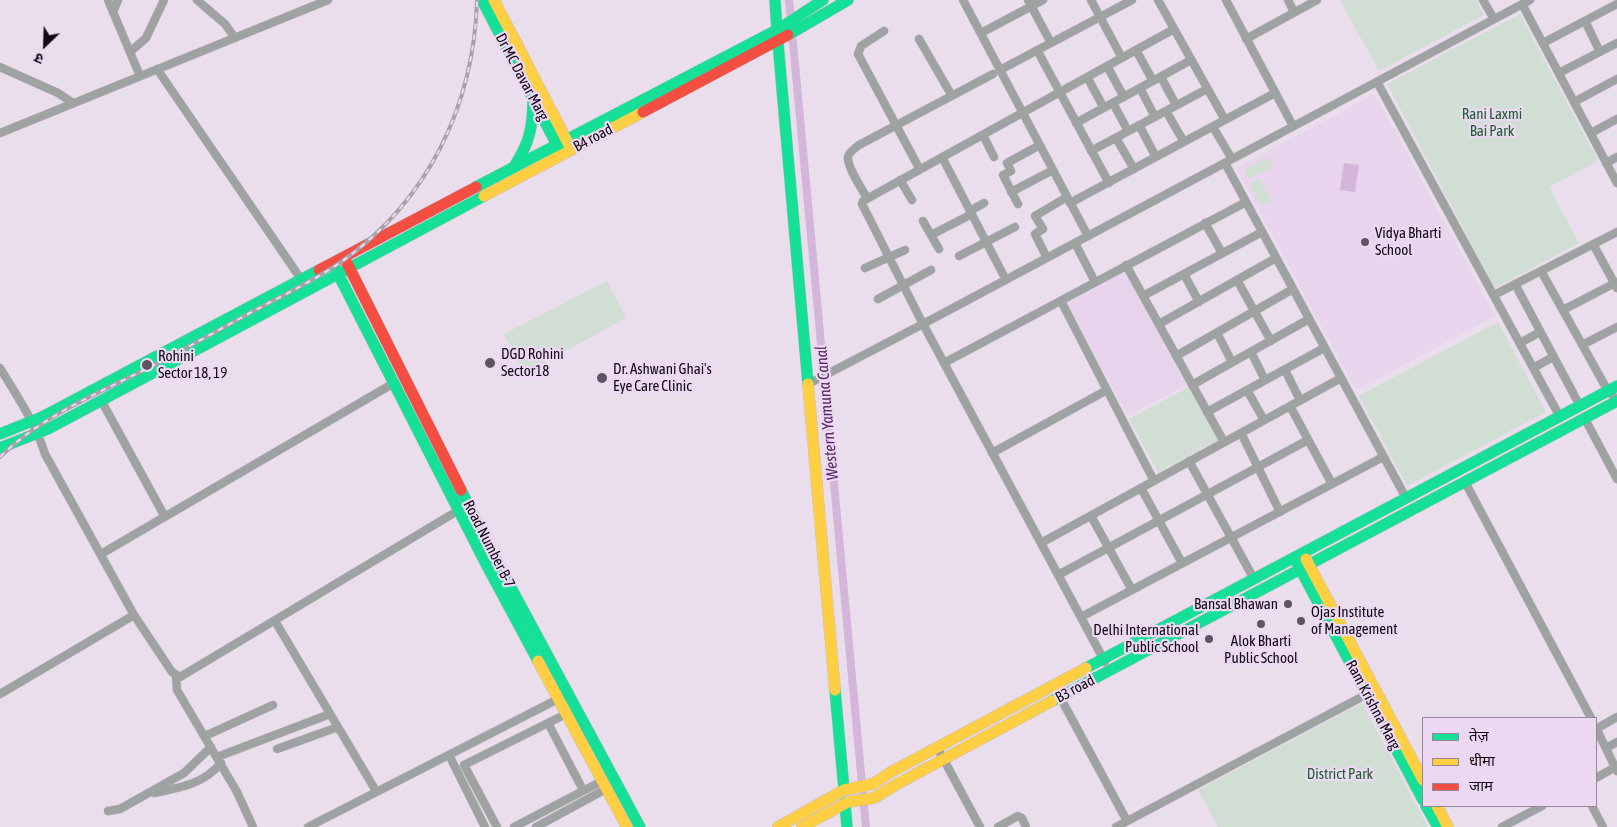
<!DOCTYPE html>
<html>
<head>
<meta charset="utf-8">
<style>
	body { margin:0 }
	#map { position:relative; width:1617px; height:827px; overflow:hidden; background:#eadeed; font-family:"Asap Condensed","Noto Sans Devanagari",sans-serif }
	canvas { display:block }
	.legend { position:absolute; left:1422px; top:717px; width:175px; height:90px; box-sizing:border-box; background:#edd8f3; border:1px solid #958699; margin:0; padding:6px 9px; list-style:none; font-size:15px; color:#110a13 }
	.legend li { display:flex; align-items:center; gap:10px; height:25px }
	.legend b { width:25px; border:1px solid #958699 }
	.north { position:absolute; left:20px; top:20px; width:50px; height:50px; -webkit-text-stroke:4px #edd8f3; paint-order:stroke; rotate:204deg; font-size:14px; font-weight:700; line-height:20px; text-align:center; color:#110a13 }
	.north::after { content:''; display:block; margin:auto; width:18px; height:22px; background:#110a13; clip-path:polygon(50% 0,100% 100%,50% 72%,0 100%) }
</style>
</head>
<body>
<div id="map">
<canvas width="1617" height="827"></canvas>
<ul class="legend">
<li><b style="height:6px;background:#16e098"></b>तेज़</li>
<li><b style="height:6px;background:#ffcf43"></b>धीमा</li>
<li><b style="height:6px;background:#f24e42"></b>जाम</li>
</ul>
<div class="north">उ</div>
</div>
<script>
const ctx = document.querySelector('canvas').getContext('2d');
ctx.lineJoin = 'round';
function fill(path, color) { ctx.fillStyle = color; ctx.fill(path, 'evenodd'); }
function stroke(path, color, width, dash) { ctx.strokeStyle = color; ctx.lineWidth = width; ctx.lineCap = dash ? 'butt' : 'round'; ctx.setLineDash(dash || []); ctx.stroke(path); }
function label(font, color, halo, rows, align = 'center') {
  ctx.font = font + ' "Asap Condensed",sans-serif'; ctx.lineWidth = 4.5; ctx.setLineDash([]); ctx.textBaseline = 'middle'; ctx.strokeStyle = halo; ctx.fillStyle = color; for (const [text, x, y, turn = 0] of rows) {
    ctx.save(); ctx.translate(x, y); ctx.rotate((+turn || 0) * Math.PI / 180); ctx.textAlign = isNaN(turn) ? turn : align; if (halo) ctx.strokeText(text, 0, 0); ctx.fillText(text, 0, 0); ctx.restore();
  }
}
const built = new Path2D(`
	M1375 94 1495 316 1356 390 1236 168Z
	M1125 272 1187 385 1128 416 1067 304Z`);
const green = new Path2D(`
	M1340 0H1476L1484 15 1379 71Z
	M1520 14 1598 161 1549 187 1579 243 1495 288 1387 84Z
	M1268 157 1273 167 1249 179 1244 169Z
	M1259 178 1272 201 1262 206 1249 183Z
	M607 281 626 318 523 374 504 334Z
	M1498 322 1546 412 1407 486 1359 396Z
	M1189 387 1218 440 1158 472 1129 419Z
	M1362 703 1428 827H1218L1198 790Z`);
const water = new Path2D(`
	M1344 163 1359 165 1355 192 1340 190Z`);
const canal = new Path2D(`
	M789 0 866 827`);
const street = new Path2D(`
	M108 0 140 76
	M197 0 225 24 235 38
	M963 0 1088 236
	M1028 0 1051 43
	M1091 0 1122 58
	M1158 0 1225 120
	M1226 0 1293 126
	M1288 0 1294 12
	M1483 0 1494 19
	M1522 4 1617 183
	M113 12 118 0
	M1585 21 1600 52
	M884 31 861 46 858 54 919 168
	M981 33 1043 0
	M919 39 952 96
	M1246 39 1317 0
	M1543 43 1617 4
	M1037 50 1109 183
	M1136 50 1153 81
	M130 52 146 38 164 0
	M1107 66 1124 97
	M0 67 58 93 73 103
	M157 69 303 282
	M1000 70 1132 0
	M1559 73 1617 43
	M1087 77 1104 108
	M1161 77 1176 105
	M1377 82 1560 417
	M1140 88 1155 117
	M1574 102 1617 79
	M1113 103 1128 131
	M1166 111 1184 142
	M1076 123 1191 60
	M1139 125 1156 157
	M1213 127 1232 159
	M0 133 328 0
	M1591 133 1617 119
	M983 135 994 157
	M1116 138 1134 169
	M1091 151 1207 89
	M942 157 1006 280
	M1225 163 1406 498
	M1606 163 1617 157
	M900 180 912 200
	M1011 192 1053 170
	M867 198C862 189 847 167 848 157 849 152 855 148 859 145L993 74
	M1070 203 1275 93
	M1018 204 1003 175 1011 171 1007 163 1040 145
	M970 211 984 203
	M923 221 939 249
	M1205 223 1222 253
	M931 235 972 214
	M1075 243 1095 282
	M1593 244 1617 288
	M959 256 1015 227
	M1047 258 1035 234 1043 229 1035 216 1067 197
	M1126 265 1224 442
	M865 268 905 250
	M1541 271 1608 391 1617 400
	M1184 274 1199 302
	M1237 280 1271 341
	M1515 284 1580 406
	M1494 295 1617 232
	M1143 296 1262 232
	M878 299 931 270
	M1061 301 1154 481
	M1563 310 1617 282
	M1159 324 1276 258
	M1217 333 1232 362
	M1520 343 1540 332
	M1582 345 1617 327
	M1251 352 1265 380
	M1176 356 1293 289
	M944 363 1246 202
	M0 368C17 396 35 422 45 454L134 615 172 672 180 677 459 510
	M1533 368 1553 357
	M1285 370 1300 400
	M808 384 923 324 862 204 863 201 1174 29
	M1192 385 1309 319
	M1247 390 1264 420
	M101 400 165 517
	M1290 406 1332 484
	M1207 412 1324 348
	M1585 419 1617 479
	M1241 433 1280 512
	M992 453 1107 390
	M1189 461 1254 579
	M1465 482 1591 718
	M1141 488 1182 563
	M1091 516 1132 590
	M1041 543 1341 378
	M101 554 394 383
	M1058 575 1308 440
	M1081 617 1383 457
	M275 621 376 791
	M1105 662 923 324 1530 0
	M176 676 177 690 237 792 253 827
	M0 694 134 615
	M1060 697 1127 821
	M566 714 548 723 583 790
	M1596 728 1617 771
	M1596 729 1617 717
	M205 736 273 705
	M937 747 980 827
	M1606 748 1617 742
	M277 749 338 727
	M449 755 485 827
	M217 757 330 714
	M1596 778 1617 766
	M154 793C179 788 204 784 221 763
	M1592 806 1603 827
	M108 811 120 809 184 773 211 747
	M308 827 558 699 562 698
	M497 827 464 765 548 723
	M514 827 602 781
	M536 827 606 789
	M998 827 1018 816 1022 818 1026 827
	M1116 827 1371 692
	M1502 827 1542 806`);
const fast = new Path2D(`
	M482 0 560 151
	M775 0 777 30
	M788 35 848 0
	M778 43 808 384
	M515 165C529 144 533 126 533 101
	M476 187 777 30 823 0
	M335 268 485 562 538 661
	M0 434 42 417 319 270
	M0 448 48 429 484 196
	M461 490 494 556 640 827
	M1297 563 1423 800
	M1086 668 1617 386
	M835 690 844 790
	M1052 701 1617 401
	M845 803 847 827
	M1426 806 1438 827`);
const slow = new Path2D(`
	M494 0 569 145
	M484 196 643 112
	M808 384 835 690
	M1306 559 1423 780
	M538 661 627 827
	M1437 806 1448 827
	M778 827 844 790 873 784 891 772 1086 668
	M802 827 848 802 874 798 899 783 1052 701`);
const jam = new Path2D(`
	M643 112 788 35
	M347 263 461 490
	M319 270 476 187`);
const rail = new Path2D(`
	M0 457C41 417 92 396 142 371 178 353 213 333 248 314 279 297 312 282 341 262 428 201 474 105 477 0`);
const markers = [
	[1365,242,5,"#5d545f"],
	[490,363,6,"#5d545f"],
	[147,365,6,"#5d545f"],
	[602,378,6,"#5d545f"],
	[1288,604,5,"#5d545f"],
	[1301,621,5,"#5d545f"],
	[1261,624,5,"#5d545f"],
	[1209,639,5,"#5d545f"]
];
const streetNames = [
	["Dr MC Davar Marg",522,77,62],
	["B4 road",593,138,-28],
	["Road Number B-7",489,544,63],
	["B3 road",1075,689,-28],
	["Ram Krishna Marg",1373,705,62]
];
const parkNames = [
	["Rani Laxmi",1492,114],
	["Bai Park",1492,131],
	["District Park",1340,774]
];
const poiNames = [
	["Vidya Bharti",1375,233],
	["School",1375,250],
	["DGD Rohini",501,354],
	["Sector18",501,371],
	["Rohini",158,356],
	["Sector 18, 19",158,373],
	["Dr. Ashwani Ghai's",613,369],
	["Eye Care Clinic",613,386],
	["Bansal Bhawan",1278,604,"right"],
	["Ojas Institute",1311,612],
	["of Management",1311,629],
	["Delhi International",1199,630,"right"],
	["Public School",1199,647,"right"],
	["Alok Bharti",1261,641,"center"],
	["Public School",1261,658,"center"]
];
const waterNames = [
	["Western Yamuna Canal",827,413,-95]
];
fill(built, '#e8d4ec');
fill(green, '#d0ded4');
fill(water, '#d3b6da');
stroke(canal, '#d3b6da', 8);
stroke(street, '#c6bec8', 9);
stroke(fast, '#c6bec8', 12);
stroke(slow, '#c6bec8', 12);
stroke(jam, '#c6bec8', 12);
stroke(street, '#9ea2a0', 8);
stroke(fast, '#16e098', 11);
stroke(slow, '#ffcf43', 11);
stroke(jam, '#f24e42', 11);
stroke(rail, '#a7a2a9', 4);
stroke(rail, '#edd8f3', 2, [5.5]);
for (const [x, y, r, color] of markers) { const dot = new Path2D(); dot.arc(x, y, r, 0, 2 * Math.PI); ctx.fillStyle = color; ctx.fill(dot); stroke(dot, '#edd8f3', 2); }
label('15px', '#110a13', '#edd8f3', streetNames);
label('15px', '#1e6130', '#edd8f3', parkNames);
label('15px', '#110a13', '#edd8f3', poiNames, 'left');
label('italic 16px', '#54285f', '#edd8f3', waterNames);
</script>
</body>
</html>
